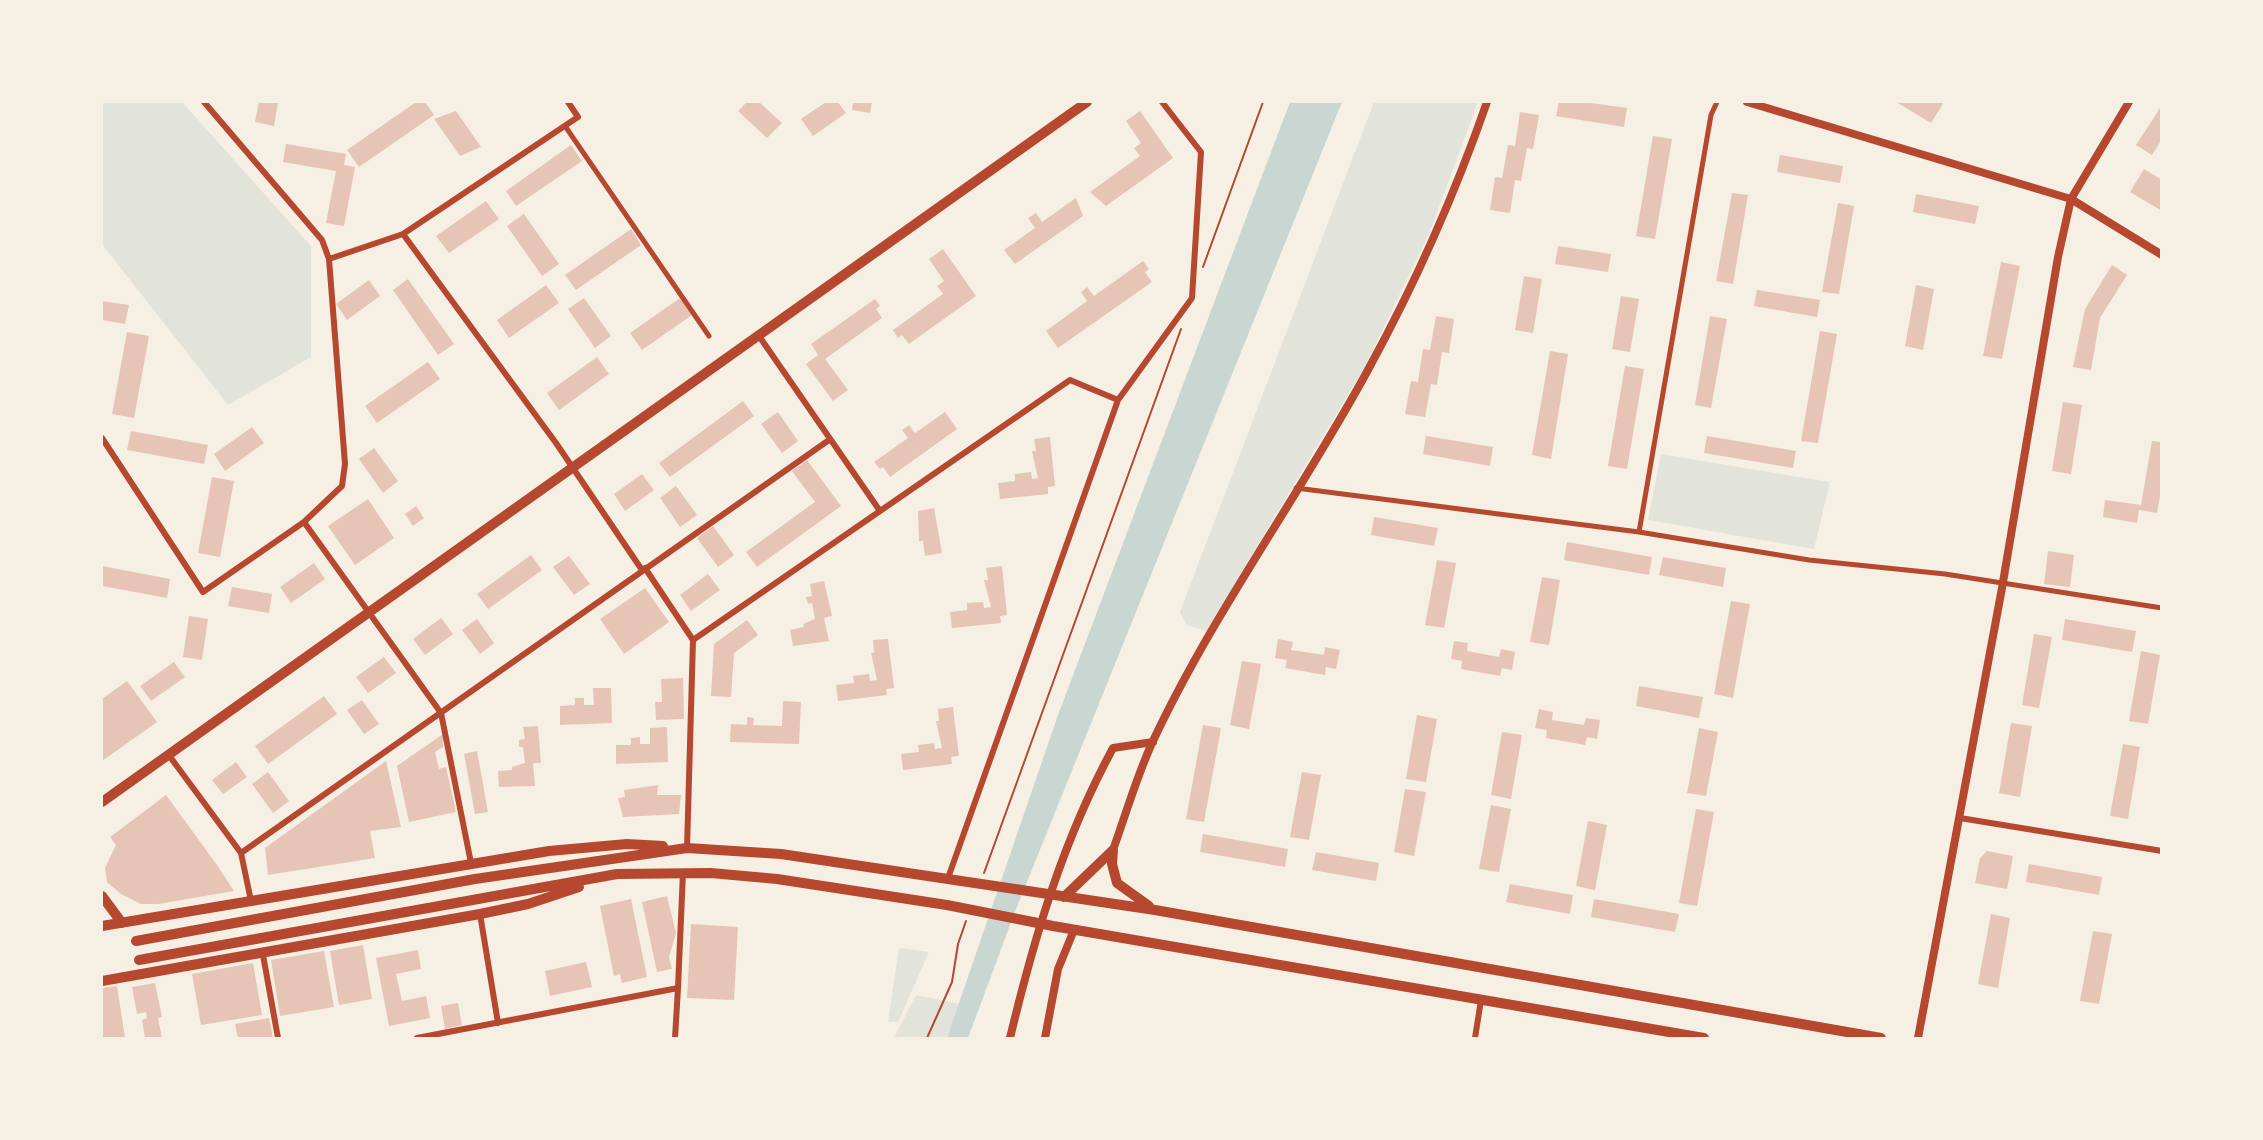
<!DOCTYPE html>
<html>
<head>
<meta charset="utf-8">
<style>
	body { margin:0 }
	#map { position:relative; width:2263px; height:1140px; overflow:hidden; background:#f6efe4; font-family:Bitter,serif }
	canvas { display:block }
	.frame { position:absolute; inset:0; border:103px solid #f6efe4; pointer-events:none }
</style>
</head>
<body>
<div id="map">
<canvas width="2263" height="1140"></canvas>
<div class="frame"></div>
</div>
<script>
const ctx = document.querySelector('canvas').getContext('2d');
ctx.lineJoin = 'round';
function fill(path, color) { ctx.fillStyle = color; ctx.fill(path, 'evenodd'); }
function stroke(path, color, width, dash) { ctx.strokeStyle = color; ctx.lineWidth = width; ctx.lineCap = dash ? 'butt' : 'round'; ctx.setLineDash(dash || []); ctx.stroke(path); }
const green = new Path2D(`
	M102 102H182L311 246V357L228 405 102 244Z
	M1374 102H1478L1429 234 1364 368 1206 631 1187 625 1180 612Z
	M1661 454 1830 482 1814 549 1648 520Z
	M899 948 929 952 898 1022H888Z
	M916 995 960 1004 947 1038H894Z`);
const water = new Path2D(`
	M1290 102H1342L1016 909 968 1038H947L1058 715Z`);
const building = new Path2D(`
	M259 102H278L274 126 255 122Z
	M416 102H425L434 115 359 167 347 150Z
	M747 102H759L782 123 767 138 738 111Z
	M826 102H838L846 113 813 136 801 119Z
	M853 102H872L870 113 852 110Z
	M1559 102H1584L1627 108 1624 127 1556 116Z
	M1896 102H1944L1931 123Z
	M2162 105V139L2152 155 2136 145Z
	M456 111 481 147 460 156 434 119Z
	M1140 111 1173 158 1106 206 1090 192 1140 156 1134 148 1141 143 1126 121Z
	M1520 112 1539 115 1533 149 1527 148 1521 181 1515 180 1510 213 1490 210 1495 177 1502 178 1508 145 1515 146Z
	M1653 136 1672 139 1655 239 1636 236Z
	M286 144 346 154 344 165 355 167 344 226 326 223 336 171 283 162Z
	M571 145 582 161 516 206 506 191Z
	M1780 155 1843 166 1840 183 1777 172Z
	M2144 169 2162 180V211L2130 192Z
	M1732 193 1748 195 1733 284 1716 281Z
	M1916 194 1979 206 1975 224 1913 212Z
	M1076 198 1083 216 1015 264 1004 250 1035 228 1028 218 1036 213 1042 222Z
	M486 201 499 219 449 253 436 236Z
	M1838 203 1854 206 1839 294 1822 292Z
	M524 214 559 264 542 276 507 226Z
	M631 229 641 245 576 290 565 275Z
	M1558 246 1611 254 1608 272 1555 264Z
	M943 249 976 296 909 344 902 335 898 338 893 330 943 294 937 286 944 281 929 259Z
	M1143 261 1149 269 1145 272 1152 282 1058 348 1046 331 1087 301 1081 292 1087 287 1094 296Z
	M2001 262 2020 266 2002 359 1983 356Z
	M2112 265 2127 275 2100 318 2091 370 2073 367 2085 309Z
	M1524 276 1542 279 1533 333 1515 330Z
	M408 279 454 344 438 355 393 290Z
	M369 280 380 296 347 320 336 304Z
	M546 285 559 303 509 338 497 320Z
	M1916 285 1934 289 1923 350 1905 346Z
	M1757 290 1820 300 1817 317 1754 306Z
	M1621 296 1639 299 1630 352 1612 349Z
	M584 298 611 336 595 348 568 309Z
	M680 298 692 315 642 350 630 333Z
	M875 299 880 306 876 309 882 318 825 359 848 390 833 401 806 364 818 355 811 344Z
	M102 301 129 305 125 324 102 320Z
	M1436 316 1454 319 1449 353 1442 352 1437 385 1431 384 1425 417 1405 414 1411 381 1418 382 1423 349 1430 350Z
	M1710 316 1727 319 1711 408 1695 405Z
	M1820 331 1837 334 1818 443 1801 441Z
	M127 332 149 336 134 418 112 414Z
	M1550 351 1568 354 1551 459 1532 455Z
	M597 357 609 374 559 410 547 393Z
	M428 362 440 379 377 423 365 406Z
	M1625 366 1644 369 1627 469 1608 466Z
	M743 401 754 416 670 477 659 463Z
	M2063 402 2082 405 2071 474 2052 471Z
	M778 412 798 441 782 453 761 424Z
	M945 412 957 429 890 477 883 467 880 469 874 462 908 438 902 430 909 425 915 433Z
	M252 427 264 443 225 471 214 454Z
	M131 431 208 445 204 464 127 450Z
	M1426 436 1493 447 1490 466 1423 454Z
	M1707 436 1796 451 1793 468 1704 453Z
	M1050 437 1055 486 1048 487V494L1000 499 998 483 1015 481V474L1031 472 1032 479 1038 478 1032 451H1036L1034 439Z
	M2152 441 2162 442V486L2157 513 2139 510 2137 523 2103 517 2105 500 2141 505Z
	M374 448 398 481 383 493 359 459Z
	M807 460 841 506 757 567 746 552 815 502 792 471Z
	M642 474 654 490 625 511 614 494Z
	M212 477 234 481 220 557 198 553Z
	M676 486 697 515 680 527 660 498Z
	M368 499 394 538 355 565 328 526Z
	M416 506 424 518 413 526 405 514Z
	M934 508 942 553 925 556 923 541H919L918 511Z
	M1374 517 1438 528 1434 546 1371 535Z
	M713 526 734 555 718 567 697 538Z
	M1567 542 1652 557 1649 575 1564 560Z
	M2048 551 2074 555 2070 587 2044 584Z
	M531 555 542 570 488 609 477 594Z
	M569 556 590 584 574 595 553 567Z
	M1663 557 1726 568 1723 587 1659 575Z
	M1437 560 1456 563 1444 628 1425 625Z
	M314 563 325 579 291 603 280 587Z
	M102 566 170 579 167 598 102 586Z
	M1002 566 1007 615 1000 616 1001 623 952 628 950 612 967 610V603L983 602 984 608 991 607 984 580H988L986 568Z
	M708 574 720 590 691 611 680 595Z
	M1542 577 1560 580 1549 645 1530 642Z
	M824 581 832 616 824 618 829 641 793 646 790 630 804 627 803 624 815 619 812 603 808 604 806 597 812 596 810 584Z
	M232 587 272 594 269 613 228 606Z
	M645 588 669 622 624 654 600 619Z
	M1731 601 1750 604 1733 698 1714 694Z
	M189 616 208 619 202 660 183 657Z
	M441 618 453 634 425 655 413 639Z
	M477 619 494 643 480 654 462 630Z
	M2065 619 2136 631 2132 652 2062 640Z
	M747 620 758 635 734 653 731 697 711 696 714 644Z
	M2034 634 2052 637 2039 708 2022 705Z
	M888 639 894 688 886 689 887 695 838 701 836 685 854 683 853 676 869 674 870 681 877 680 871 653H874L873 640Z
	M1278 639 1293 642 1291 650 1324 655 1325 647 1340 650 1336 669 1326 667 1325 675 1285 668 1287 660 1275 658Z
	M1454 641 1468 643 1467 651 1499 657 1501 649 1515 652 1512 670 1502 668 1500 676 1461 669 1462 661 1451 659Z
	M2141 651 2160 655 2148 724 2129 721Z
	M384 657 396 673 368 693 356 677Z
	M1242 661 1261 664 1249 729 1230 725Z
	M174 662 185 677 151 701 140 686Z
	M683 678 684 719 656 720 655 702H662L661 679Z
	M127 681 157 722 102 761V699Z
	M1639 686 1703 697 1699 718 1636 706Z
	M593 688H611L612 723 560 725V706L575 705V698H584V705H594Z
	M324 696 337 714 268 764 255 746Z
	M362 700 379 724 364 734 347 710Z
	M783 701 801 702 799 744 730 742 731 724 747 725V717L754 718 753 725 782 726Z
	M953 707 959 756 951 757 952 764 903 770 901 754 919 752 918 745 934 743 935 749 942 748 936 721H939L938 709Z
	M1539 709 1553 712 1552 720 1584 725 1586 718 1600 720 1597 739 1587 737 1585 745 1546 738 1547 730 1535 728Z
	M1417 715 1437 719 1426 782 1406 779Z
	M2011 723 2032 726 2020 797 1999 793Z
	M1203 725 1221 728 1204 822 1186 819Z
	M538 726 541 763H533L535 786 499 787 498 771 512 770V767L525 763 523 747H519V740L525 739 523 727Z
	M667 727 668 762 616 764V745H631V738L640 737V744H650V728Z
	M1699 728 1718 732 1706 796 1687 793Z
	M1502 732 1522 735 1511 799 1491 795Z
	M443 734V747L435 752 439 769 446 767 456 812 409 822 397 766Z
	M2123 744 2140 747 2128 819 2110 816Z
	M477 751 488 812 475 814 464 754Z
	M386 761 401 827 370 831 375 858 268 875 265 848Z
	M236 762 247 777 223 794 212 780Z
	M268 772 289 801 273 813 252 784Z
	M1302 772 1321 775 1309 840 1290 837Z
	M658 785 657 795H681L679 814 623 817 618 798 625 797 624 790Z
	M1405 789 1426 792 1414 856 1394 852Z
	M166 795 217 865 234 891 158 904H141L121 894 107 882 105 868 116 845 110 837Z
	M1491 805 1511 809 1499 872 1479 869Z
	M1696 809 1714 812 1697 906 1679 903Z
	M1588 821 1607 825 1595 890 1576 886Z
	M1203 834 1288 849 1285 867 1200 852Z
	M1987 851 2013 856 2007 889 1975 883 1980 858Z
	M1316 852 1379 863 1376 881 1312 870Z
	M2029 864 2102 877 2099 895 2026 882Z
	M1510 884 1573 895 1570 914 1506 902Z
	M667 896 676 933 669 957 672 969 657 972 642 902Z
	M631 899 647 977 622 983 620 974 614 976 600 906Z
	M1594 899 1679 914 1675 932 1591 917Z
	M1991 914 2010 918 1998 988 1978 984Z
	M691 924 738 927 734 1000 687 998Z
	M2093 931 2112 934 2099 1004 2080 1001Z
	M363 945 372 999 339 1005 330 951Z
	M418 950 421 969 396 974 402 1001 426 996 430 1018 389 1026 376 958Z
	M324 951 334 1007 280 1016 271 960Z
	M586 962 592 987 550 996 545 971Z
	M253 963 262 1015 201 1025 192 974Z
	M155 983 162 1017 158 1018 162 1038H145L142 1020 147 1018 146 1012 137 1014 132 987Z
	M117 986 125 1038H102V988Z
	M458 1003 462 1025 445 1029 441 1006Z
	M269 1018 273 1038H238L235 1024Z`);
const path = new Path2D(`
	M1203 267 1263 102
	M984 873 1181 329
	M927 1038 952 982 958 944 966 921`);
const pedestrian = new Path2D(`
	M565 126 709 336
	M1296 488 1639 532 1809 560 1945 574 2162 608
	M1639 532 1711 115 1717 102`);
const minor = new Path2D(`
	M204 102 322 240 329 259 345 464 342 486 304 522 441 713 471 863
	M403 234 578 117 568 102
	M329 259 403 234 556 443 642 570
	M759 336 880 511
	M102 438 203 592 304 522
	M645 568 693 640
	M693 640 1070 380 1118 400
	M168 754 241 853 829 440
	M1960 818 2162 851
	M687 848 693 640
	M241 853 251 901
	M948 878 1118 400 1192 298 1201 152 1162 102
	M480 914 498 1023
	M263 955 278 1038
	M417 1038 678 988 683 872
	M675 1038 678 988
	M1475 1038 1481 1000`);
const tertiary = new Path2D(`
	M1747 102 2071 199 2162 255
	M1113 850C1126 814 1137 775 1153 741 1214 611 1301 494 1369 368 1416 282 1455 194 1487 102
	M1010 1038C1034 938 1063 840 1113 748L1153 742
	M1045 1038 1058 969 1074 930
	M1918 1038 2002 588 2058 257 2071 199 2129 102`);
const primary = new Path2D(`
	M102 802 1087 102
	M1113 850 1112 864 1117 883 1149 906
	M102 896 122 923
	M1064 897 1113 850
	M102 926 549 851 627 844 663 846
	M136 941 475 879 687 848 781 854 1155 910 1881 1038
	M139 960 617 874 711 873 777 879 947 905 1053 926 1704 1038
	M102 981 480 914 528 904 579 887`);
fill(green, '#e2e4dc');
fill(water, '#c9d6d2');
fill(building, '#e6c5b7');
stroke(path, '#b5482f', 2);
stroke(pedestrian, '#b5482f', 5);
stroke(minor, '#b5482f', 6);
stroke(tertiary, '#b5482f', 8);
stroke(primary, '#b5482f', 10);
</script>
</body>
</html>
